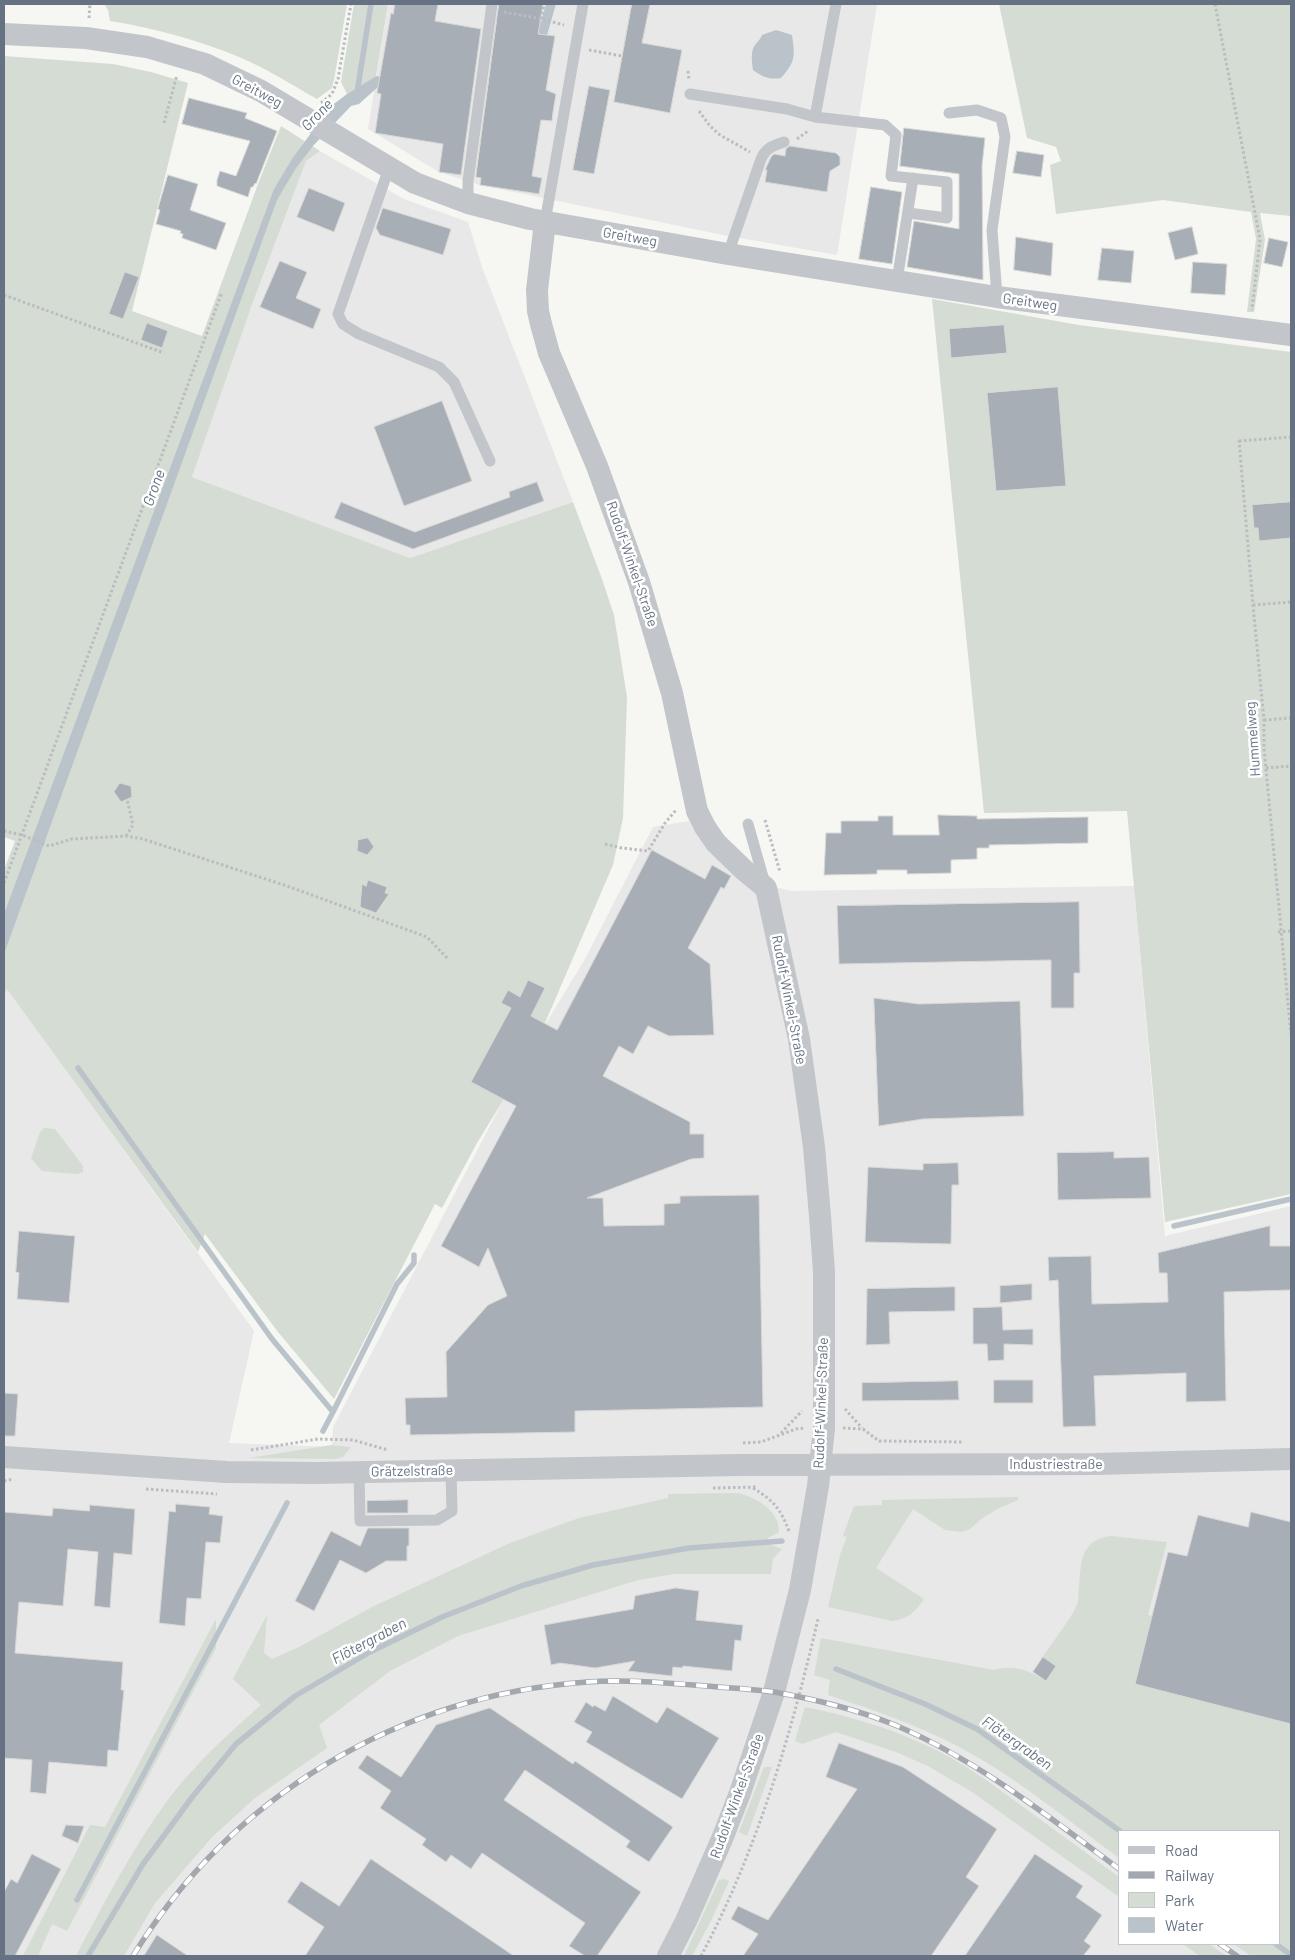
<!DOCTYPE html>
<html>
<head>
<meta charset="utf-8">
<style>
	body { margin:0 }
	#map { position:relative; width:1295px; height:1960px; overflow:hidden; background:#f6f7f3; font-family:Barlow,sans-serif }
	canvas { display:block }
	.frame { position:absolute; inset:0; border:5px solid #667284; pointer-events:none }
	.legend { position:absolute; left:1118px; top:1830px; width:162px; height:115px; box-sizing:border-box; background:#fff; border:1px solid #c2c7ce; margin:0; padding:6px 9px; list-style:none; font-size:15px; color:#667284 }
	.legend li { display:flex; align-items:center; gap:10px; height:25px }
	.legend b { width:25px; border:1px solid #c2c7ce }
</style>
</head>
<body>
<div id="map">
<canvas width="1295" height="1960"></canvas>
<div class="frame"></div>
<ul class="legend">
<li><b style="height:6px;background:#c2c5c9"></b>Road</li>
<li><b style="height:6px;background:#a3a7ae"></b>Railway</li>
<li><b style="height:14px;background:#d5dcd3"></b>Park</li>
<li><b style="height:14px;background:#bac3c9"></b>Water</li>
</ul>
</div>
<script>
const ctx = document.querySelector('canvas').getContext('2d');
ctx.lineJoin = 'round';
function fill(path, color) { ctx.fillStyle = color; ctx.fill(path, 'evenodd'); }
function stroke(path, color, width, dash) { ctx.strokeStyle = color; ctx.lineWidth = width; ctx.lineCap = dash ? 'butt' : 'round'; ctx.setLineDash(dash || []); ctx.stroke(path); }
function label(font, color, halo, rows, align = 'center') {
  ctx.font = font + ' Barlow,sans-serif'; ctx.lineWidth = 5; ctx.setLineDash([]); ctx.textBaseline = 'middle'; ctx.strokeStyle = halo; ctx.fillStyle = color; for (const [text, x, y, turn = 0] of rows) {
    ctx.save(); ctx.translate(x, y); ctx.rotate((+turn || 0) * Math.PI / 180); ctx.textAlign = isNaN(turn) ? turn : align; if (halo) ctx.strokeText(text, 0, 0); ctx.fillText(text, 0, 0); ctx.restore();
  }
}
const built = new Path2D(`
	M388 4H877L837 255 728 236 480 185 439 172 368 129Z
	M320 151 404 199 468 222 482 267 573 502 410 558 192 477 253 302 306 161Z
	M689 821 709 852 739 878 791 891 1134 886 1165 1236 1291 1206V1956H4V996L7 988 254 1331 229 1443 337 1447V1445H332L333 1427 504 1099 537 1038 585 959 653 827ZM1119 1831H1279V1944H1119Z`);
const green = new Path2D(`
	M104 4H347L334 80 332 88 317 99C292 85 266 68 239 57 198 40 154 28 110 21L108 10Z
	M354 4H388L376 76 347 94 341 82Z
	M999 4H1291V216L1260 213 1265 240 1254 312H1247L1256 239 1251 212 1163 200 1056 214 1050 165 1061 161 1056 147 1027 138Z
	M4 56 113 64 151 72 188 83 132 311 202 336 258 184 281 126 320 151 306 161 253 302 192 477 410 558 573 502 602 579 614 615 627 697 623 818 613 865 545 1023 504 1099 477 1143 442 1208 435 1204 334 1399 278 1332 205 1234 198 1252 7 989 4 996V870L15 841 4 837Z
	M932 299 1079 325 1291 352V1194L1165 1222 1127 811 984 813Z
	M44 1128 55 1129 83 1166V1172L77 1174 42 1171 31 1158 40 1132Z
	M332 1445 351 1447 343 1457 335 1459 249 1458Z
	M737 1493C755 1496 780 1511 779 1532L768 1538 766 1543 782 1549 773 1559 771 1574H674L638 1580 458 1636 390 1671 319 1725 327 1748 255 1798 213 1836 155 1903 124 1956H76C104 1903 132 1849 167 1801 194 1765 227 1735 261 1705L233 1679 267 1615 264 1653 272 1659 299 1647 374 1606 510 1543 579 1518 668 1498V1494Z
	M1018 1497V1500L999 1508 981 1519 970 1529 961 1532 945 1530 913 1509 876 1568 924 1599C916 1611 907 1620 892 1621L828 1607 840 1555 847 1537 843 1536 854 1506 882 1505V1500Z
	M1111 1536 1167 1542 1148 1615 1152 1616 1135 1684 1291 1724V1956H1251L1234 1944H1279V1831H1119V1858C1073 1824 1028 1787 979 1758 932 1730 880 1712 828 1695L830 1680 814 1675 821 1638 994 1670C1013 1664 1029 1670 1046 1681L1056 1666 1043 1657C1053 1641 1069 1622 1077 1605 1079 1600 1078 1594 1079 1589 1081 1564 1079 1540 1111 1536Z
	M216 1619V1648L67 1931 52 1924 38 1956H23L90 1825 105 1827Z
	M805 1707C845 1715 884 1726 921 1743 961 1760 995 1786 1030 1812 1060 1834 1089 1855 1119 1877V1897L972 1792 928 1766 896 1752 836 1732 802 1744 795 1741Z
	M764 1767H772L747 1836 739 1832Z
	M724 1879 729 1881 711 1921 692 1956H684L719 1880Z
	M1183 1944H1209L1226 1956H1200Z`);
const water = new Path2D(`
	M546 4H556L547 35 497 27V15L541 22Z
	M776 30 792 35C795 56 796 61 781 78 769 80 763 77 753 70 752 62 750 52 755 45 758 41 760 40 762 35Z
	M376 76 380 77 379 86 359 104 351 106 313 146 296 168 277 200 4 954V914L274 189 292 159 331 106 347 94Z`);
const stream = new Path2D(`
	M357 93 371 4
	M78 1068 272 1339 333 1412 323 1431
	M1174 1226 1291 1199
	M333 1412 397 1284 414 1263V1255
	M836 1669 925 1704 977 1729 1120 1831
	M77 1900 287 1503
	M1276 1944 1291 1955
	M88 1956 143 1864 193 1796 236 1744 295 1696 370 1652 442 1617 521 1586 593 1565 689 1548 782 1541`);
const building = new Path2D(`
	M395 4H438L435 21 481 29 461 175 439 172 443 144 375 133 381 94 377 93 391 13 393 14Z
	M499 4H543L538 34 555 36 546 90 556 94 553 112 552 121 541 120 532 176 542 178 539 194 480 185 481 178 476 177Z
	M632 4H650L642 43 682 50 670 113 614 102Z
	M589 86 610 90 594 174 573 170Z
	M189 98 247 113 245 118 277 131 256 184 255 183 253 187H251L248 197 217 186V180L220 171 236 176 250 141 182 124Z
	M904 128 985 138 982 166 983 280 907 267 914 221 959 229V174L900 166Z
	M790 146 836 153 840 157V165L830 171 827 192 765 182 767 170H765L771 157 774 154 785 156 786 149Z
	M1017 151 1044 155 1041 177 1013 173Z
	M168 175 198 184 190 210 226 223 216 250 182 238 183 234 180 233 181 231 156 224 160 210 158 209Z
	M871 187 902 192 892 264 859 259Z
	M309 188 345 203 334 232 297 217Z
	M383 208 451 229 443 255 380 235 376 228Z
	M1192 227 1198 254 1175 260 1168 233Z
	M1016 237 1053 243 1051 276 1014 270Z
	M1269 238 1288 242 1282 267 1264 263Z
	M1102 248 1134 251 1131 283 1098 280Z
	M280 261 307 272 296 298 321 309 313 329 260 307Z
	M1193 262 1227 264 1225 295 1191 293Z
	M125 272 139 277 123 319 109 314Z
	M147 323 168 331 162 348 141 340Z
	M1004 325 1007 353 951 358 949 329Z
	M1058 387 1066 486 996 491 987 393Z
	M442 401 472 481 404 506 374 427Z
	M537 482 544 501 413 549 334 518 341 502 415 532 510 497 509 492Z
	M1291 502V538L1259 541 1258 528H1254L1252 505Z
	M120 783 131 786 132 797 121 802 114 792Z
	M938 815 977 816V819L1088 817V843L989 845V848H977V859L951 860V873L907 874V870H877V874L824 875 826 833H841V821H878V816H893V835H939Z
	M368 838 374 847 367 855 357 851 358 840Z
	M652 850 705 879 712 865 731 876 724 889 721 887 688 948 710 964 714 1035 669 1036 648 1026 633 1054 619 1046 603 1076 690 1122V1134H704V1158L691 1159 587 1198H603L604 1226 664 1225V1204L680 1203V1196L759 1195 763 1407 575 1411V1432L410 1435V1425H406L405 1398 447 1397 446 1352 488 1305 507 1296 488 1248 479 1267 441 1246 516 1106 471 1082 511 1008 501 1003 508 990 520 997 528 980 545 988 531 1016 557 1030Z
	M368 880 387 887 385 893 389 894 376 913 360 907 362 884 366 886Z
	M1079 902 1080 973H1074V1008H1051V960L839 964 837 906Z
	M874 998 919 1004 1020 1001 1024 1116 923 1119 879 1126Z
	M1114 1152V1158L1149 1157 1151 1198 1058 1200 1057 1153Z
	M958 1163 959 1185H952L951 1244 865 1242 868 1167 923 1170V1164Z
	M1270 1226V1246H1291V1290L1224 1292 1226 1401 1186 1402V1373L1094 1376 1096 1426 1063 1427 1058 1280 1049 1281 1048 1257 1091 1256 1092 1304 1168 1302 1167 1273H1159L1158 1253Z
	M19 1231 75 1236 69 1303 17 1299 19 1273 16 1272Z
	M1032 1284V1300L1000 1303V1286Z
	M955 1287V1311L889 1312 890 1344 866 1345 867 1289Z
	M1002 1307 1003 1330 1033 1329V1345L1004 1344V1360L988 1361 987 1344H973V1308Z
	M994 1380H1033V1403H994Z
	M958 1381 959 1400 862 1401V1383Z
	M4 1393 18 1394 15 1436H4Z
	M408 1500V1513H367V1501Z
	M176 1504 210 1507 209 1514 223 1516 220 1543 206 1542 201 1599 187 1598 185 1626 159 1623 169 1511 175 1512Z
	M90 1505 135 1509 132 1555 114 1553 110 1608 94 1606 98 1552 68 1549 63 1606 19 1602 15 1653 123 1662 121 1690H124L118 1751 108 1750 107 1767 49 1762 46 1794 30 1792 32 1760 4 1758V1512L52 1516 53 1508 89 1511Z
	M1251 1512 1291 1522V1724L1135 1684 1168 1552 1187 1556 1198 1515 1248 1527Z
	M368 1528H409V1546H407V1561H386L366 1573 340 1560 314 1611 295 1601 331 1531 360 1546Z
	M676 1588 699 1591 696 1620 743 1625 741 1641 735 1640 732 1671 683 1666 682 1668 673 1667 672 1676 628 1671 635 1661 595 1668 560 1663 551 1665 544 1625 633 1609 635 1596Z
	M1043 1657 1056 1666 1046 1681 1033 1672Z
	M613 1696 657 1723 667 1707 719 1738 682 1799 586 1742 592 1732 574 1722 586 1702 593 1707 594 1705 605 1711Z
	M490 1708 573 1764 575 1761 673 1827 649 1862 626 1847 630 1841 525 1770 504 1800 641 1892 597 1956H585L569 1946 585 1923 482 1853 471 1869 451 1855 446 1862 422 1845 426 1839 380 1808 391 1791 358 1768 367 1755 401 1777 436 1725Z
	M839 1743 903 1767 997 1829 966 1877 979 1886 931 1956H743L758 1934 731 1919 738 1906 768 1920 857 1789 826 1777Z
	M66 1825 84 1826 78 1843 62 1836Z
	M32 1854 61 1869 15 1956H4V1892L11 1879 17 1883Z
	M1035 1854 1083 1886 1076 1897 1102 1915 1084 1941 1091 1946 1083 1956H965Z
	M371 1859 514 1956H305L324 1927 287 1902 301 1881 339 1906Z
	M157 1935 188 1956H144Z`);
const path = new Path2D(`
	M1215 4 1260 239 1252 310
	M504 12 542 19 564 25
	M89 18 90 4
	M541 19 544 4
	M589 50 622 56
	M688 71 689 80
	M321 103 332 94 338 79 351 4
	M699 111 710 126 720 135 750 152
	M164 123 177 75
	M797 139 808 131
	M4 295 164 353
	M1239 440 1253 605 1264 720V748L1291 1035
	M1239 441 1291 437
	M1253 605 1291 602
	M1264 720 1291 718
	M1266 768 1291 766
	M765 820 780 872
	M4 831 22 835 49 846 72 839 126 836 143 839 287 886 427 937 448 959
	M126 836 133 825 127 799
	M605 844 622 848 648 851 665 823 676 810
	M4 883 222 292
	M1278 932 1291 931
	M845 1409 862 1428
	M843 1428 863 1429 879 1441 963 1442
	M781 1433 802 1411
	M743 1443 761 1442 796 1429 805 1428
	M251 1450 318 1439 353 1440 388 1450
	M4 1481 13 1479
	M713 1488 757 1487
	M753 1488C774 1501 780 1508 789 1531
	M146 1489 217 1494
	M701 1956C757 1851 791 1735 818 1619`);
const lane = new Path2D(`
	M836 4 815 117 885 125 896 135 891 176 947 182V218L908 213
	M690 94 787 109 815 117
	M949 113 977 110 1001 118 1005 137 992 230 997 297
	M389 168 338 314 343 324 359 334 439 367 454 382 490 461
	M468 203V181L492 4
	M545 222 583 4
	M728 254 761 159C766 148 772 146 784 142
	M897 281 913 178
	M748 824 765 884
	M359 1472 360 1521 437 1520 452 1511 451 1471`);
const street = new Path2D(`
	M4 34 86 38 147 47 205 64 261 91 415 183 468 203 530 219 728 254 997 297 1291 335
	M545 222 537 290 538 311 541 324 549 353 597 466 639 582 672 693 697 811 705 827 716 843 744 870 766 888 799 1039 814 1147 820 1216 824 1272V1428L818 1486 800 1590 774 1692 740 1793 722 1839 686 1921 668 1956
	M4 1457 226 1472 316 1473 738 1465 1095 1464 1291 1459`);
const rail = new Path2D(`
	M1220 1944 1237 1956
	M133 1956C231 1796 400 1695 587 1682 626 1679 667 1683 706 1686 729 1688 752 1689 774 1692 814 1699 858 1710 895 1725 977 1760 1048 1816 1119 1869`);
const streetNames = [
	["Greitweg",257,91,28],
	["Greitweg",630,237,10],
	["Greitweg",1030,302,8],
	["Rudolf-Winkel-Straße",632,564,71],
	["Hummelweg",1253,739,-94],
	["Rudolf-Winkel-Straße",789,1000,79],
	["Rudolf-Winkel-Straße",821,1403,-88],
	["Industriestraße",1056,1464],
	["Grätzelstraße",412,1471,-1],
	["Rudolf-Winkel-Straße",737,1796,-70]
];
const waterNames = [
	["Grone",317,115,-46],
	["Grone",154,488,-70],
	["Flötergraben",369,1641,-28],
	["Flötergraben",1017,1743,35]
];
fill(built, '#e7e8e7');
fill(green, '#d5dcd3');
fill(water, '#bac3c9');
stroke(stream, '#bac3c9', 5.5);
fill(building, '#a8aeb6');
stroke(building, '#d8d8d6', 1);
stroke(path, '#babcbf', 3, [2.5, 2.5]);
stroke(lane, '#c2c5c9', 11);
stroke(street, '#c2c5c9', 22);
stroke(rail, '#a3a7ae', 5.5);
stroke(rail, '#fff', 4, [11]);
label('14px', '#667284', '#fff', streetNames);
label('italic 15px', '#627380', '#fff', waterNames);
</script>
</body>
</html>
